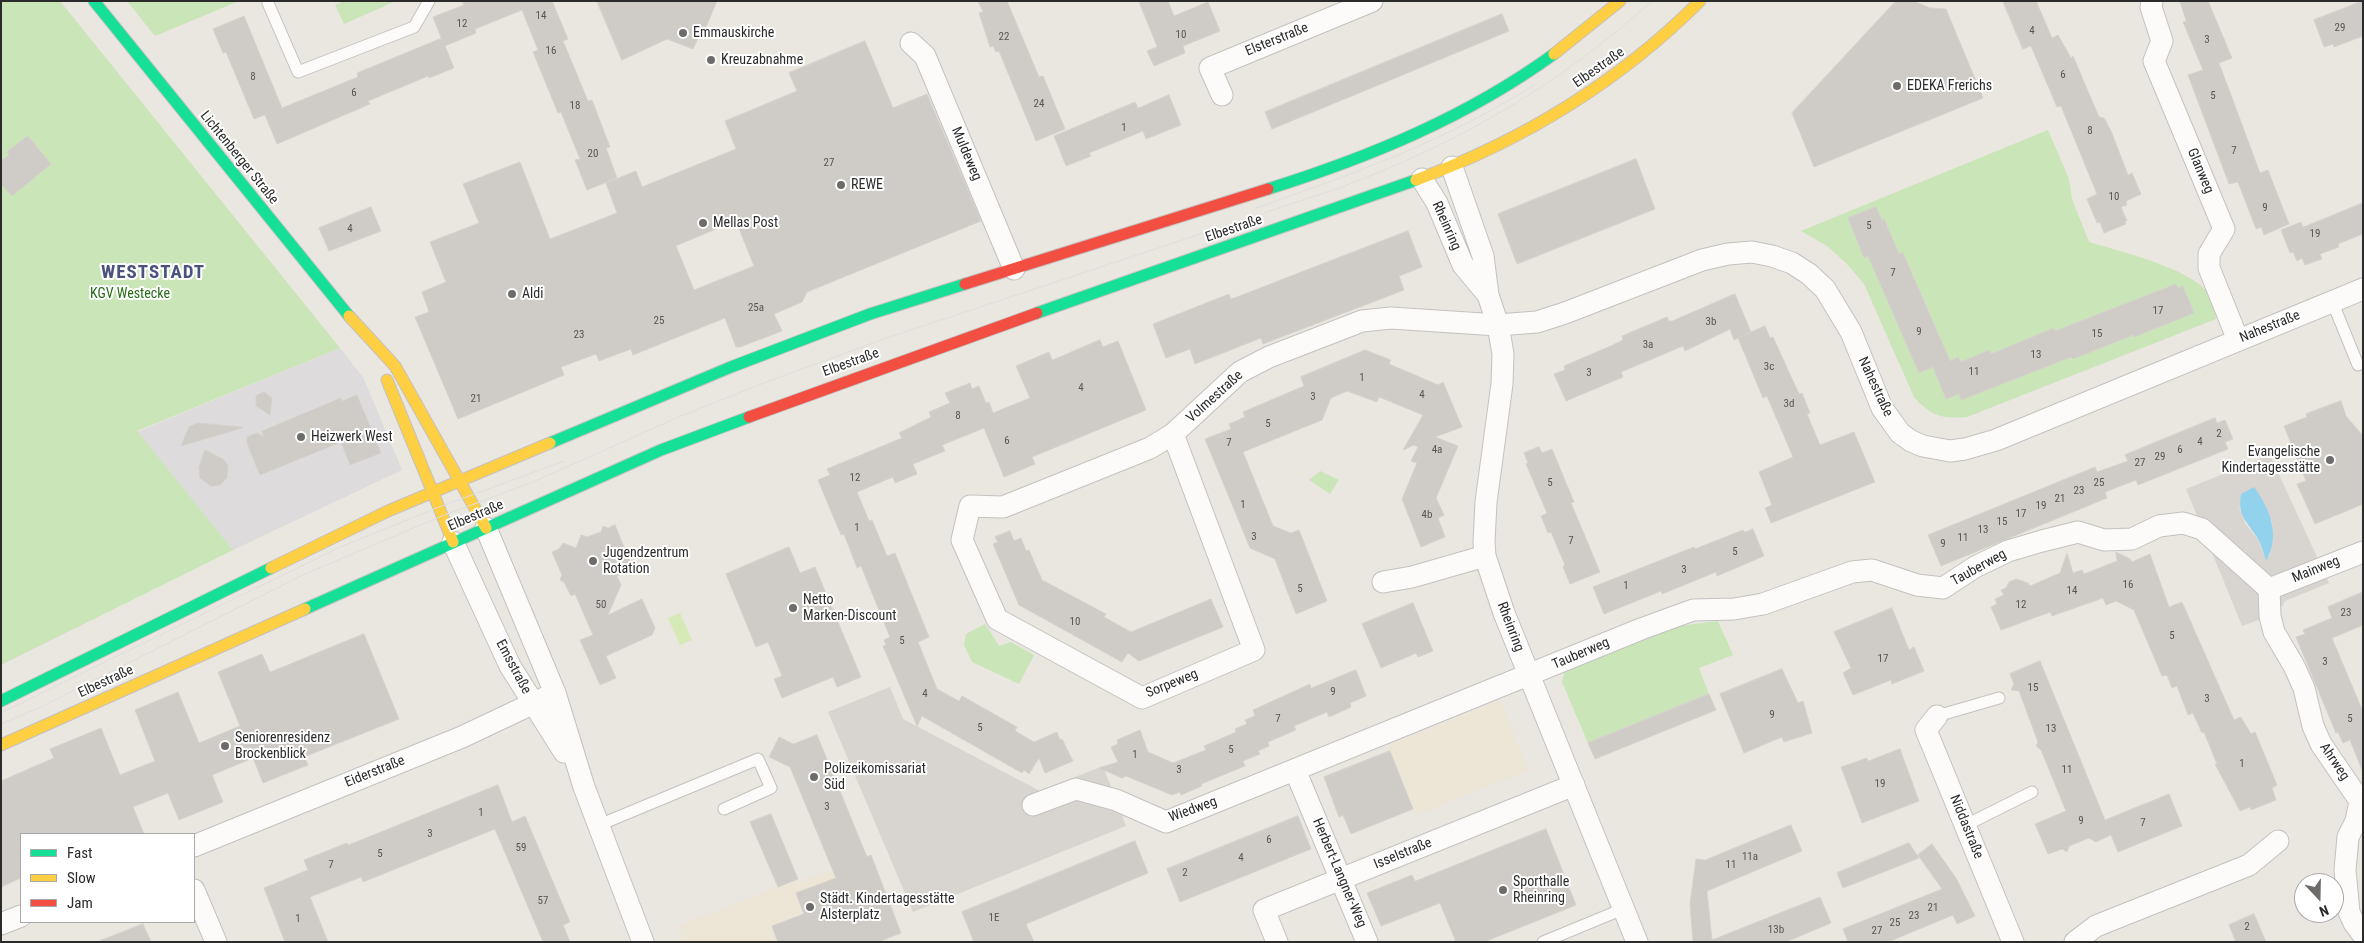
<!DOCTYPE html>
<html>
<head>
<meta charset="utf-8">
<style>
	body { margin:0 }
	#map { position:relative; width:2364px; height:943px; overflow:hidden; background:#eae6e0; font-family:"Roboto Condensed",sans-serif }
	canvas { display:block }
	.frame { position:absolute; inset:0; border:2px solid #2b2b2b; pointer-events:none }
	.legend { position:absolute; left:20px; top:833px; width:175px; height:90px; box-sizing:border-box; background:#fff; border:1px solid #aaa; margin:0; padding:6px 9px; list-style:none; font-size:15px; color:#2b2b2b }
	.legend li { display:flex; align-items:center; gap:10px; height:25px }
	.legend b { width:25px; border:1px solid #aaa }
	.north { position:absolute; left:2294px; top:873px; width:50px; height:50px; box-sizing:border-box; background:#fff; border:1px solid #aaa; border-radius:50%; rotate:159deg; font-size:14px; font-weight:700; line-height:20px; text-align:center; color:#2b2b2b }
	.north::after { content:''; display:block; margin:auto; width:18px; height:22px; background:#6e6c6a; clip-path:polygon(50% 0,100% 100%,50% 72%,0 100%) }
</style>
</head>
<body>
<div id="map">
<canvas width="2364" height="943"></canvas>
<div class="frame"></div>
<ul class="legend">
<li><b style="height:6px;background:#16e098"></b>Fast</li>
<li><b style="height:6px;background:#ffcf43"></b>Slow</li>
<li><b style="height:6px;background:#f24e42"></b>Jam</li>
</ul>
<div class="north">N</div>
</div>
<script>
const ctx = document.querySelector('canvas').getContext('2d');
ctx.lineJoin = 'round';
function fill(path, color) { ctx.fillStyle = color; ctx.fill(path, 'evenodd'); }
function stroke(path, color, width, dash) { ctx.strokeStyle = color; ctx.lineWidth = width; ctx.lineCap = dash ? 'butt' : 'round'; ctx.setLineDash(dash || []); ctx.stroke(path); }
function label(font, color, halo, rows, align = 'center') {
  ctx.font = font + ' "Roboto Condensed",sans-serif'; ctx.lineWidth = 4; ctx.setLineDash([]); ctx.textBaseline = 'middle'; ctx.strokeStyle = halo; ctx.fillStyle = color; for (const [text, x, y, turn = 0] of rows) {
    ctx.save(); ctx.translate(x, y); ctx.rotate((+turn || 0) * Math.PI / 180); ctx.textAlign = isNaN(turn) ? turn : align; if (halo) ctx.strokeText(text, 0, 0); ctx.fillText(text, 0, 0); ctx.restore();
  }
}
const industrial = new Path2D(`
	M340 348 363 377 402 470 233 550 137 432Z`);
const education = new Path2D(`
	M1500 700 1528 770 1416 815 1388 746Z
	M871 855 901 933 878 942H683L679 926 798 879 801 882Z`);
const green = new Path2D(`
	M1 1H60L340 348 137 431 233 550 1 665Z
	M127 1H239L155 36Z
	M345 1H396L344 24 335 5Z
	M2048 130 2069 179 2072 199 2089 242C2121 252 2192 268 2211 296 2215 302 2215 312 2216 319L1967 417C1942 419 1931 416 1914 397L1864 284 1846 263 1827 246 1801 231Z
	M1320 471 1339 480 1330 494 1309 480Z
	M1718 621 1733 655 1699 668 1709 694 1588 743 1562 682 1565 669 1670 627Z
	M985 624 999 646 1011 642 1034 655 1019 684 972 662 964 645 966 634Z`);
const pitch = new Path2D(`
	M680 613 692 640 680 645 668 618Z`);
const plaza = new Path2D(`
	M2270 455 2329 583 2285 601 2278 613 2242 626 2186 489ZM2239 506 2272 521 2273 537 2270 554 2266 560 2258 540 2245 523Z
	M890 687 903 719 1040 791 1103 766 1126 826 913 912 828 712Z`);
const water = new Path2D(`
	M2254 487C2270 509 2281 535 2266 561 2264 554 2262 548 2259 541 2249 522 2237 519 2241 494Z`);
const building = new Path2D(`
	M462 1H552L568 39 563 41 588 101 592 100 610 147 606 148 617 178 587 190 575 160 580 159 561 112 558 113 533 52 538 50 522 10 475 29 476 33 445 46 454 68 429 78 428 76 368 101 370 104 277 144 265 115 254 119 226 52 223 53 213 29 244 16 282 108 358 77 357 73 442 38V40L433 17 464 5Z
	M597 1H717L701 39 698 38 693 49 667 39 622 60Z
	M978 1H1007L1039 77 1043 76 1065 129 1036 141 999 51 996 52 993 46 990 47 979 13 983 12Z
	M1139 1H1168L1174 16 1208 2 1220 31 1183 46 1185 53 1154 66 1147 51 1157 47Z
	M1896 1H1913L1930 8 1946 9 1983 98 1814 167 1792 113Z
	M2003 1H2036L2052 38 2058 35 2071 58 2073 56 2099 117 2104 118 2111 131 2128 175 2132 173 2141 194 2126 201 2127 205 2121 207 2127 221H2125L2126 224 2104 233 2100 222 2097 223 2087 199 2097 194 2061 106 2057 107 2031 46 2023 49Z
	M2180 1H2208L2232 58 2219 63 2260 173 2268 170 2289 224 2264 235 2261 227 2256 229 2238 182 2229 184 2188 75 2203 70 2183 22 2186 21Z
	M2363 1V36L2334 47 2333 44 2324 47 2314 20Z
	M1502 14 1509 31 1272 129 1265 112Z
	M865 41 893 108 927 94 981 221 807 292 802 302 774 314 782 331 740 347H736L725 318 633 355 631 349 599 361 596 354 561 367 564 375 458 419 415 317 429 312 422 292 446 282 430 242 479 223 463 184 520 162 550 239 617 213 606 183 636 171 642 187 736 149 725 121 797 91 789 73ZM736 221 754 266 694 290 676 246Z
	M1169 95 1181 125 1146 139 1143 131 1089 153 1091 156 1066 166 1054 136 1135 102 1138 108Z
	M28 136 51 164 12 196 1 184V161L9 155 7 152Z
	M1636 159 1655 209 1517 264 1498 214Z
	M2363 203V234L2338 244 2339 247 2320 254 2322 259 2305 265 2302 258 2297 261 2293 252 2290 253 2281 230 2301 222 2303 227Z
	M371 207 381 231 329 251 319 228Z
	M1876 207 1882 220 1884 219 1899 254 1903 253 1950 361 1958 357 1961 362 1989 350 1991 354 2054 328 2055 331 2176 284 2178 288 2183 286 2194 313 2134 337 2133 335 2073 359 2071 357 1961 400 1959 394 1946 399 1933 367 1919 373 1868 256 1864 258 1848 218Z
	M1408 231 1422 267 1399 276 1404 290 1263 344 1261 338 1195 364 1190 349 1166 358 1153 324 1229 294 1231 299Z
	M1735 294 1751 332 1734 340 1730 329 1685 351 1683 346 1621 372 1623 377 1566 401 1554 374 1565 370 1564 366 1613 345 1623 340 1622 336 1667 317 1669 321H1672Z
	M1765 326 1770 338 1773 337 1799 394 1802 393 1810 413 1807 414 1820 445 1854 432 1875 482 1771 523 1765 508 1772 505 1759 472 1793 457 1767 396 1763 398 1738 338Z
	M1100 340 1103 347 1118 341 1146 410 1032 457 1035 464 1004 477 984 428 942 445 945 451 913 464 917 474 895 483 893 477 857 492 869 521 872 520 887 556 895 553 929 637 918 642 937 689 959 701 962 696 1017 727 1015 731 1034 742 1057 732 1060 740 1062 739 1073 761 1045 773 1039 758 1029 774 1024 770 1022 773 922 716 917 726 883 646 886 645 884 640 890 637 861 566 857 568 844 534 841 535 818 480 830 475 827 469 902 438 899 433 931 417 929 412 950 403 945 393 970 383 972 389 979 386 986 403 989 402 993 413 1030 398 1016 366 1049 352 1052 360Z
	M1365 350 1391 360 1389 364 1438 385 1443 382 1462 427 1435 437 1458 446 1436 498 1444 515 1438 518 1445 537 1421 547 1402 499 1417 463 1411 461 1418 447 1414 445 1403 450 1423 415 1379 397 1377 402 1347 391 1331 398 1322 420 1243 452 1273 526 1291 533 1299 530 1327 601 1296 614 1275 559 1250 548 1205 439 1231 429 1229 424 1245 417 1243 412 1304 386 1301 377Z
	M264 392 272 398 270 415 256 406V396Z
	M357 395 381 453 350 465 341 442 260 475 247 443V437L257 433 264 437 262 431 341 398 342 401Z
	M2341 401 2346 416 2363 436V504L2315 524 2297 484 2306 481 2284 426 2307 417 2306 414Z
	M2215 418 2217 423 2225 420 2233 439 2225 442 2228 449 2138 485 2136 480 2105 492 2107 498 1941 566 1928 535 2095 467 2097 472 2128 461 2125 455Z
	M198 423 242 427V428L181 446 189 427Z
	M1539 447 1542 453 1552 449 1574 502 1571 503 1600 572 1570 584 1563 567 1565 565 1551 532 1548 533 1541 516 1547 513 1526 464 1528 463 1524 453Z
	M205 450 223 459 228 465 227 478 220 485 211 486 200 478 199 468Z
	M615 525 633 569 617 576 621 585 608 615 642 599 655 628 652 635 606 656 616 678 600 685 580 640 593 635 575 594 571 596 564 582 560 580 562 575 552 552 559 549 563 543 576 548 581 535 587 537 601 532 603 526 608 528Z
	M1753 529 1764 556 1717 576 1716 572 1662 594 1661 591 1604 614 1593 587 1694 547 1695 549 1743 530 1745 532Z
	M1010 531 1014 541 1021 538 1026 551 1029 550 1042 580 1106 614 1104 617 1131 632 1211 599 1223 627 1139 661 1128 653 1122 662 1019 605 993 544 998 542 995 537Z
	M789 547 800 573 815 567 861 677 837 687 833 677 782 698 774 679 782 676 768 642 756 647 726 574Z
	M2116 552 2130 559 2132 562 2150 554 2169 607 2182 602 2234 720 2241 717 2251 734 2255 732 2277 785 2272 788 2276 800 2251 810 2250 807 2240 811 2215 764H2217L2204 732 2202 733 2193 713 2188 715 2177 686 2172 688 2167 675 2162 676 2134 610 2116 601 2106 605 2103 598 2052 616 2050 612 2001 630 1991 607 1997 604 1995 599 2004 595 2001 590 2006 588 2009 582 2016 579 2028 583 2030 586 2060 573 2067 553 2073 573 2082 570 2084 574 2117 561Z
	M2363 592V625L2332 638 2363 712 2362 770 2350 740 2343 743 2338 732 2336 733 2296 637 2305 634 2303 630 2332 618 2328 607Z
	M1413 603 1433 651 1418 657 1416 653 1381 668 1362 624Z
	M1892 608 1909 650 1914 647 1924 671 1892 684 1891 680 1853 695 1843 673 1851 668 1834 632Z
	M364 634 399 719 304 757 308 765 263 783 253 758 212 775 223 802 179 820 168 793 133 807 144 834H21V878L1 887V781L54 758 50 749 101 728 120 775 155 761 135 710 178 692 199 743 240 726 218 672 262 654 270 672Z
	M2040 661 2105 820 2169 794 2182 826 2118 852 2111 835 2096 842 2089 838 2069 846 2067 852 2062 849 2048 854 2035 824 2066 811 2041 750 2036 746 2038 742 2019 691 2011 690 2014 684 2010 674Z
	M1782 669 1798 703 1803 701 1812 733 1784 742 1782 737 1744 753 1720 694Z
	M1356 670 1366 696 1350 703 1351 707 1329 717 1327 712 1294 726 1296 730 1268 742 1269 746 1258 751 1260 754 1243 761 1245 766 1201 784 1202 786 1181 795 1180 792 1172 795 1126 776 1122 778 1099 768 1118 762 1111 747 1118 744 1117 740 1140 730 1148 752 1173 763 1206 750 1204 746 1236 732 1235 729 1247 724 1245 720 1255 716 1253 710 1310 684 1311 688Z
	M1709 694 1716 710 1595 759 1588 743Z
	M817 735 867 857 871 855 901 933 878 942H778L772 926 804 914 796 893 836 878 790 767 769 757 779 737 793 744Z
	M1900 749 1919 801 1862 823 1841 767 1867 758 1868 761Z
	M1390 751 1413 809 1351 834 1343 815 1339 817 1324 777Z
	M498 785 512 822 525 816 570 922 563 925 570 942H543L495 829 363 882 361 877 310 897 328 942H285L264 888 308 870 304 860 347 843 348 845Z
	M771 814 798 879 778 887 750 822Z
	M1298 816 1311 849 1180 902 1167 869Z
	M1791 825 1802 851 1707 891 1712 940 1820 897 1831 923 1786 942H1693L1690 904 1696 859 1705 860Z
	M1546 829 1576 905 1484 942H1456L1440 903 1381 926 1367 893 1412 875 1415 881Z
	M1135 841 1148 873 1026 924 1034 942H974L962 912Z
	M1909 843 1919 858 1843 888 1837 873Z
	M1932 844 1956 878 1975 916 1957 924 1953 915 1888 942H1848L1843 929 1942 889 1918 855Z
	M2254 914 2266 942H2236L2229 925Z
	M143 924 151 942H100V941Z`);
const lane = new Path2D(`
	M268 3 298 72 414 27 429 1
	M2332 301 2358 365
	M1937 716 1999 698
	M599 825 758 759 771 788 724 809
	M1966 825 2032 792
	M1543 942 1623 909`);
const street = new Path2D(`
	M2152 1 2151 7 2162 41 2154 61 2224 229 2209 254V268L2238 340
	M911 43 925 56 1014 269
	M1222 95 1210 68 1372 1
	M1452 167 1483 256 1488 295 1498 325 1503 354 1502 384 1486 502 1484 542 1485 556 1504 613 1637 942
	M1422 179 1437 203 1463 265 1488 295
	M1173 434 1254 650 1142 698 997 619 962 540 970 506 1003 507 1150 448 1173 434 1240 372 1269 357 1362 321 1391 318 1498 325 1537 322 1565 313 1702 260 1728 254 1752 252 1772 256 1792 263 1809 274 1825 289 1851 332 1882 408 1900 433 1911 441 1923 446 1950 451 1965 449 1996 440 2363 289
	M486 528 555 693 584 787 643 942
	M453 542 510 666 564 752
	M1383 582 1412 577 1485 556
	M2269 589 2270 616 2274 632 2294 666 2304 688 2313 726 2321 744 2360 801 2356 821 2348 837 2345 870 2349 912 2354 923 2363 935
	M2269 589 2363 552
	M1937 716 1926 730 2013 942
	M1295 770 1367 942
	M1033 805 1076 789 1116 800 1166 822 1641 629 1693 610 1734 609 1763 604 1852 572 1872 570 1917 585 1943 588 1975 567 2008 551 2042 541 2078 532 2104 540 2132 539 2159 526 2183 523 2202 529 2269 589
	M194 846 462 737 555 693
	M194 890 216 942
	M1 924 21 916
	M1277 942 1264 910 1574 785
	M2075 942 2096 926 2249 865 2278 841`);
const fast = new Path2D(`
	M94 1 349 316
	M1268 189C1370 157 1467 117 1554 54
	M1037 313 1416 180
	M550 443 731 367 870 314 965 284
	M305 609 661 450 749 417
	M1 701 271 568`);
const slow = new Path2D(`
	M1554 54 1620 1
	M1416 180C1524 140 1619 82 1700 1
	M349 316 395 366 486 528
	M387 380 453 542
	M271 568 388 511 550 443
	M1 745 305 609`);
const jam = new Path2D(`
	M965 284 1268 189
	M749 417 1037 313`);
const tram = new Path2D(`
	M1256 208C1353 174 1448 140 1534 85
	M1 713 338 548 439 507 564 461
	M1 724 43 706 305 574 442 516 533 482 681 416 769 381 884 339 1342 187C1460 142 1558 86 1652 1`);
const markers = [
	[683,33,5,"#6e6c6a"],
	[711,60,5,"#6e6c6a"],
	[1897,86,5,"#6e6c6a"],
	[841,185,5,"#6e6c6a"],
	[703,223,5,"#6e6c6a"],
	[512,294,5,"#6e6c6a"],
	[301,437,5,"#6e6c6a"],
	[2330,460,5,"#6e6c6a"],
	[593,561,5,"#6e6c6a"],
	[793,608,5,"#6e6c6a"],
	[225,746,5,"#6e6c6a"],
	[814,777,5,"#6e6c6a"],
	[1503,890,5,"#6e6c6a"],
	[810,907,5,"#6e6c6a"]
];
const numberNames = [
	["14",541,16],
	["12",462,24],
	["29",2340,28],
	["4",2032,31],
	["10",1181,35],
	["22",1004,37],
	["3",2207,40],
	["16",551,51],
	["6",2063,75],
	["8",253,77],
	["6",354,93],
	["5",2213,96],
	["24",1039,104],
	["18",575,106],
	["1",1124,128],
	["8",2090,131],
	["7",2234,151],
	["20",593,154],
	["27",829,163],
	["10",2114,197],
	["9",2265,208],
	["5",1869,226],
	["4",350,229],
	["19",2315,234],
	["7",1893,273],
	["25a",756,308],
	["17",2158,311],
	["25",659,321],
	["3b",1711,322],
	["9",1919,332],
	["15",2097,334],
	["23",579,335],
	["3a",1648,345],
	["13",2036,355],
	["3c",1769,367],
	["11",1974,372],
	["3",1589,373],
	["1",1362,378],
	["4",1081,388],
	["4",1422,395],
	["3",1313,397],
	["21",476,399],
	["3d",1789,404],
	["8",958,416],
	["5",1268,424],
	["2",2219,434],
	["6",1007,441],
	["4",2200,442],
	["7",1229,443],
	["4a",1437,450],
	["6",2180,450],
	["29",2160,457],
	["27",2140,463],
	["12",855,478],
	["5",1550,483],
	["25",2099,483],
	["23",2079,491],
	["21",2060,499],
	["1",1243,505],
	["19",2041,506],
	["17",2021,514],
	["4b",1427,515],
	["15",2002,522],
	["1",857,528],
	["13",1983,530],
	["3",1254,537],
	["11",1963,538],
	["7",1571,541],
	["9",1943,544],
	["5",1735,552],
	["3",1684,570],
	["16",2128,585],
	["1",1626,586],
	["5",1300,589],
	["14",2072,591],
	["50",601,605],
	["12",2021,605],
	["23",2346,613],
	["10",1075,622],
	["5",2172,636],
	["5",902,641],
	["17",1883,659],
	["3",2325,662],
	["15",2033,688],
	["9",1333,692],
	["4",925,694],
	["3",2207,699],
	["9",1772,715],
	["7",1278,719],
	["5",2350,719],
	["5",980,728],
	["13",2051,729],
	["5",1231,750],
	["1",1135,755],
	["1",2242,764],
	["3",1179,770],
	["11",2067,770],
	["19",1880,784],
	["3",827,807],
	["1",481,813],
	["9",2081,821],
	["7",2143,823],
	["3",430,834],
	["6",1269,840],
	["59",521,848],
	["5",380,854],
	["11a",1750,857],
	["4",1241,858],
	["7",331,865],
	["11",1731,865],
	["2",1185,873],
	["57",543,901],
	["21",1933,908],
	["23",1914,916],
	["1E",994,918],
	["1",298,919],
	["25",1895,923],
	["2",2247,927],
	["13b",1776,930],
	["27",1877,931]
];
const poiNames = [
	["Emmauskirche",693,33],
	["Kreuzabnahme",721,60],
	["EDEKA Frerichs",1907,86],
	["REWE",851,185],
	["Mellas Post",713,223],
	["Aldi",522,294],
	["Heizwerk West",311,437],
	["Evangelische",2320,452,"right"],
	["Kindertagesstätte",2320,468,"right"],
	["Jugendzentrum",603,553],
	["Rotation",603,569],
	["Netto",803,600],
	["Marken-Discount",803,616],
	["Seniorenresidenz",235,738],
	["Brockenblick",235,754],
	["Polizeikomissariat",824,769],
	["Süd",824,785],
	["Sporthalle",1513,882],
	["Rheinring",1513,898],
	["Städt. Kindertagesstätte",820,899],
	["Alsterplatz",820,915]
];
const streetNames = [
	["Elsterstraße",1277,40,-22],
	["Elbestraße",1599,68,-35],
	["Muldeweg",966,154,67],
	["Lichtenberger Straße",239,158,51],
	["Glanweg",2200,171,67],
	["Rheinring",1446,226,66],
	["Elbestraße",1234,229,-19],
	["Nahestraße",2270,327,-22],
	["Elbestraße",851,363,-20],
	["Nahestraße",1875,387,65],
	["Volmestraße",1215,397,-42],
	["Elbestraße",476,516,-23],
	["Tauberweg",1979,568,-29],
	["Mainweg",2316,570,-22],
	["Rheinring",1510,627,69],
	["Tauberweg",1581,654,-23],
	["Emsstraße",513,667,62],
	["Elbestraße",106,682,-25],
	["Sorpeweg",1172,684,-22],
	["Ahrweg",2334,762,56],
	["Eiderstraße",375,772,-22],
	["Wiedweg",1193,810,-20],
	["Niddastraße",1966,827,68],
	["Isselstraße",1403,854,-22],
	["Herbert-Langner-Weg",1339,873,67]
];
const parkNames = [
	["KGV Westecke",130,294]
];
const districtNames = [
	["WESTSTADT",153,273]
];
fill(industrial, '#dddbdc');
fill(education, '#ede5d5');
fill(green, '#cae5b8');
fill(pitch, '#d5eab6');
fill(plaza, '#d8d4cf');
fill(water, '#93d2ed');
fill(building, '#cfccc7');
stroke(building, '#d5d2cd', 1);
stroke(lane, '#c3c2c1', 13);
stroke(street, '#c3c2c1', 23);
stroke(fast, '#c3c2c1', 13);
stroke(slow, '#c3c2c1', 13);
stroke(jam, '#c3c2c1', 13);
stroke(lane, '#fcfbfa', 11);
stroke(street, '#fcfbfa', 21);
stroke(fast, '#16e098', 11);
stroke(slow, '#ffcf43', 11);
stroke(jam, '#f24e42', 11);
stroke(tram, '#dededf', 1);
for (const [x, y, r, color] of markers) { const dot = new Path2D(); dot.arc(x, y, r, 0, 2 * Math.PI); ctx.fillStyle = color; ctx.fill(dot); stroke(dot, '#fff', 2); }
label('11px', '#565554', null, numberNames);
label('14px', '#2b2b2b', '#fff', poiNames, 'left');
label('14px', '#2b2b2b', '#fff', streetNames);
label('14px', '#276b18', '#fff', parkNames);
ctx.letterSpacing = '1px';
label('bold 19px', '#4a527e', '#fff', districtNames);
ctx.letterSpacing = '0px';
</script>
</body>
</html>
